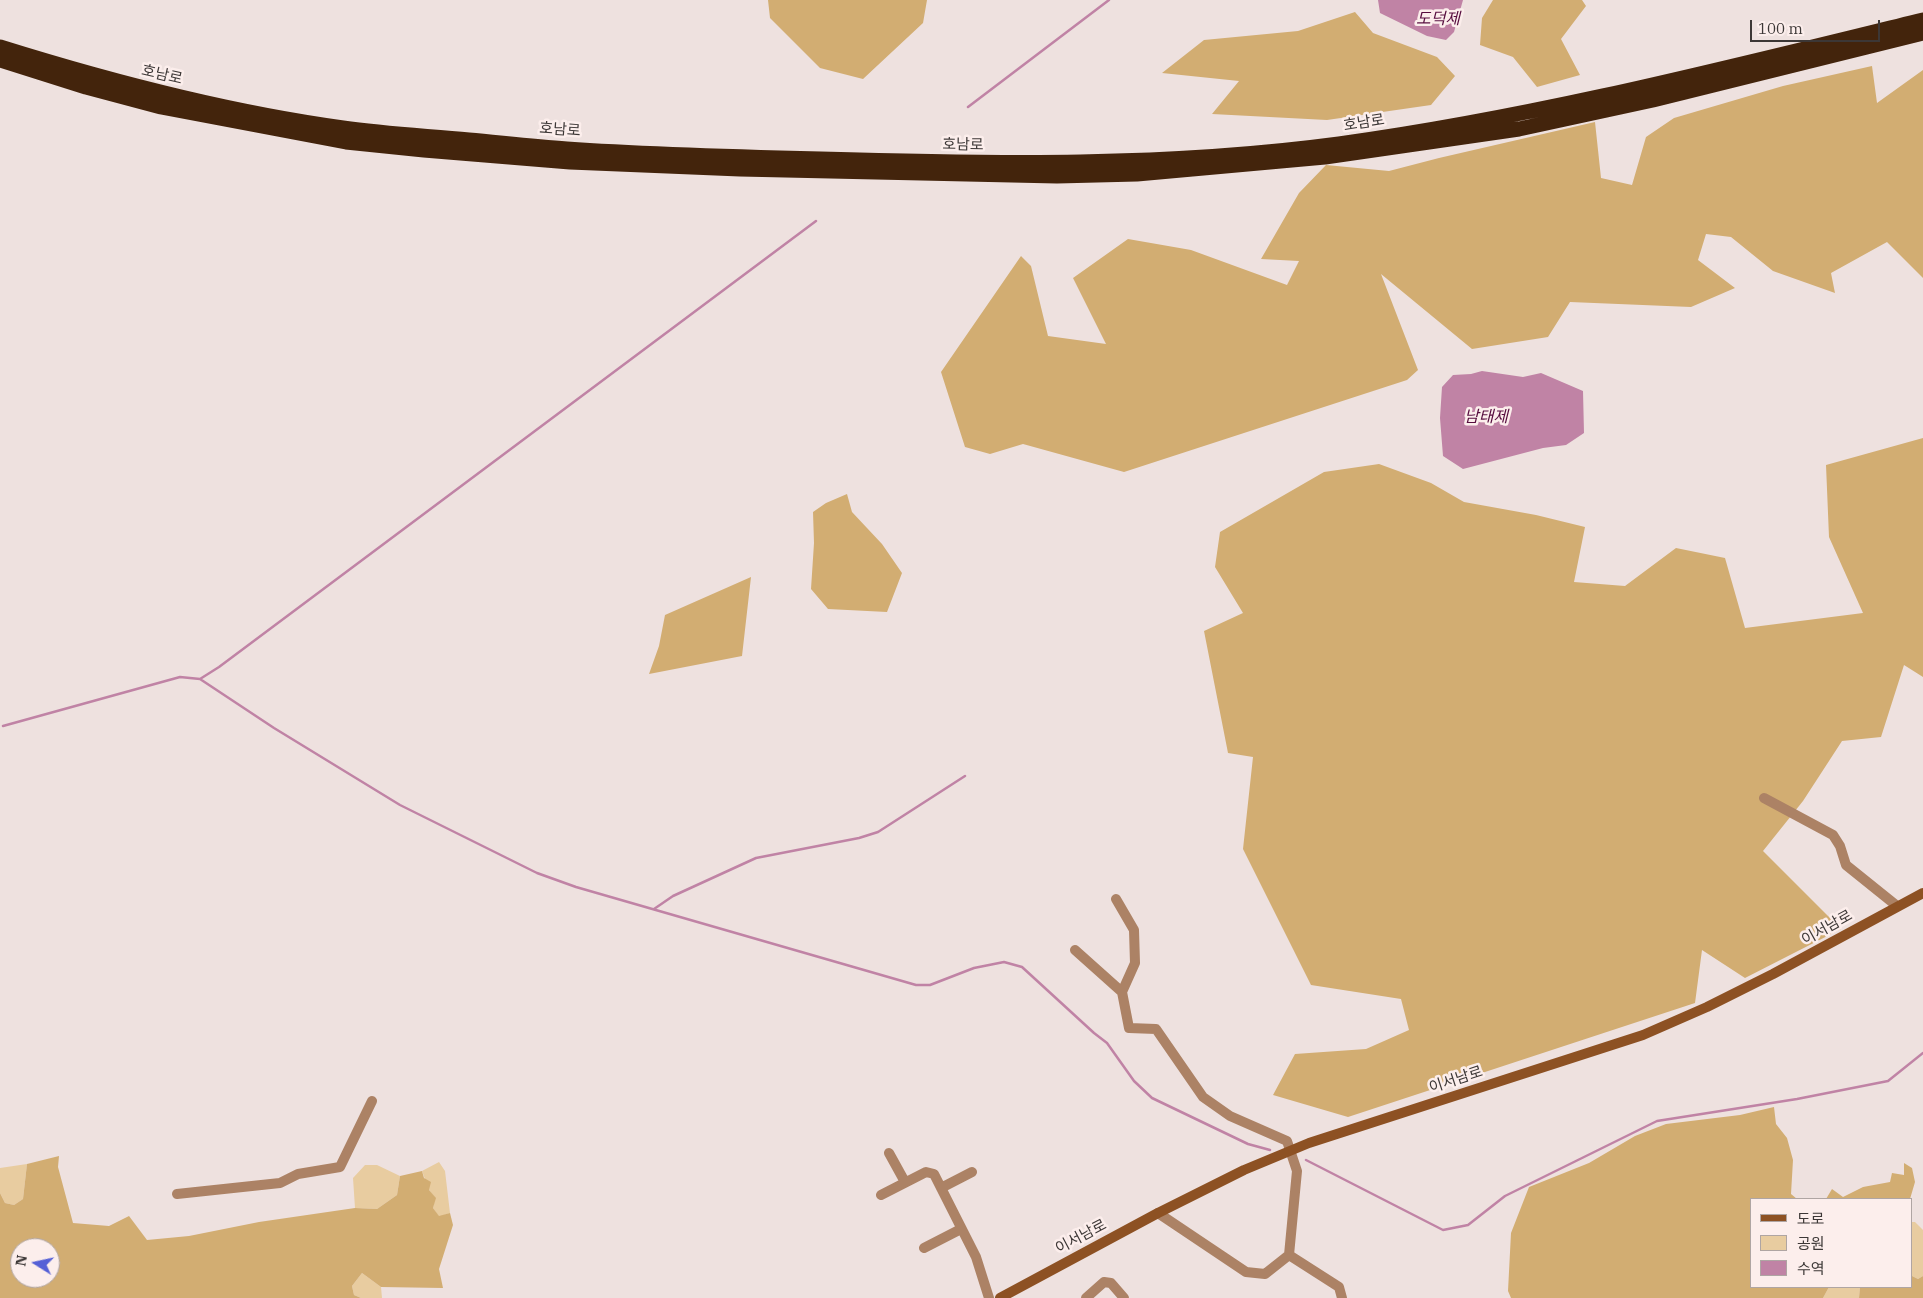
<!DOCTYPE html>
<html>
<head>
<meta charset="utf-8">
<style>
	body { margin:0 }
	#map { position:relative; width:1923px; height:1298px; overflow:hidden; background:#eee1df; font-family:"IBM Plex Serif","Noto Sans KR",serif }
	canvas { display:block }
	.legend { position:absolute; left:1750px; top:1198px; width:162px; height:90px; box-sizing:border-box; background:#fceeec; border:1px solid #afa5a3; margin:0; padding:6px 9px; list-style:none; font-size:15px; color:#3c3736 }
	.legend li { display:flex; align-items:center; gap:10px; height:25px }
	.legend b { width:25px; border:1px solid #afa5a3 }
	.north { position:absolute; left:10px; top:1238px; width:50px; height:50px; box-sizing:border-box; background:#fceeec; border:1px solid #afa5a3; border-radius:50%; rotate:280deg; font-size:14px; font-weight:700; line-height:20px; text-align:center; color:#3c3736 }
	.north::after { content:''; display:block; margin:auto; width:18px; height:22px; background:#5560d6; clip-path:polygon(50% 0,100% 100%,50% 72%,0 100%) }
	.scale { position:absolute; left:1750px; top:20px; width:130px; height:22px; box-sizing:border-box; border:2px solid #3c3736; border-top:0; padding-left:6px; font-size:15px; line-height:18px; white-space:nowrap; color:#3c3736; -webkit-text-stroke:4px #fceeec; paint-order:stroke }
</style>
</head>
<body>
<div id="map">
<canvas width="1923" height="1298"></canvas>
<ul class="legend">
<li><b style="height:6px;background:#8d5123"></b>도로</li>
<li><b style="height:14px;background:#e8cca0"></b>공원</li>
<li><b style="height:14px;background:#c083a5"></b>수역</li>
</ul>
<div class="north">N</div>
<div class="scale">100 m</div>
</div>
<script>
const ctx = document.querySelector('canvas').getContext('2d');
ctx.lineJoin = 'round';
function fill(path, color) { ctx.fillStyle = color; ctx.fill(path, 'evenodd'); }
function stroke(path, color, width, dash) { ctx.strokeStyle = color; ctx.lineWidth = width; ctx.lineCap = dash ? 'butt' : 'round'; ctx.setLineDash(dash || []); ctx.stroke(path); }
function label(font, color, halo, rows, align = 'center') {
  ctx.font = font + ' "IBM Plex Serif","Noto Sans KR",serif'; ctx.lineWidth = 5; ctx.setLineDash([]); ctx.textBaseline = 'middle'; ctx.strokeStyle = halo; ctx.fillStyle = color; for (const [text, x, y, turn = 0] of rows) {
    ctx.save(); ctx.translate(x, y); ctx.rotate((+turn || 0) * Math.PI / 180); ctx.textAlign = isNaN(turn) ? turn : align; if (halo) ctx.strokeText(text, 0, 0); ctx.fillText(text, 0, 0); ctx.restore();
  }
}
const green = new Path2D(`
	M439 1162 445 1171 450 1213 439 1217 433 1208 435 1198 429 1190 422 1171Z
	M27 1164 23 1199 14 1205 5 1203 0 1193V1168Z
	M365 1165H377L400 1176 397 1195 377 1209 355 1208 353 1178Z
	M1912 1222H1915L1923 1230V1276L1918 1279 1912 1276Z
	M362 1273 381 1287 382 1298H361L354 1295 352 1286Z
	M1829 1287H1860L1859 1298H1823Z`);
const forest = new Path2D(`
	M768 0H927L923 23 863 79 820 68 770 18Z
	M1493 0H1582L1586 6 1561 39 1580 75 1537 87 1513 57 1480 45 1482 18Z
	M1355 12 1373 33 1437 57 1455 76 1431 105 1327 120 1212 114 1239 81 1162 73 1204 40 1298 31Z
	M1872 66 1877 103 1923 70V278L1887 242 1831 273 1835 293 1773 271 1731 237 1706 234 1698 260 1735 288 1691 307 1570 302 1548 337 1472 349 1381 274 1418 370 1407 380 1124 472 1023 444 990 454 965 447 941 372 1021 256 1031 266 1048 336 1106 344 1073 278 1128 239 1191 250 1287 285 1299 261 1261 259 1299 193 1326 165 1389 171 1439 158 1595 122 1601 178 1632 185 1646 137 1674 118 1783 86Z
	M1923 438V677L1904 665 1881 737 1842 741 1803 801 1763 851 1841 929 1745 978 1702 950 1695 1003 1348 1117 1273 1095 1295 1054 1366 1049 1409 1030 1401 999 1311 985 1243 849 1253 757 1228 753 1204 631 1243 613 1215 567 1220 532 1324 472 1379 464 1431 483 1464 502 1536 515 1585 527 1574 582 1625 586 1676 548 1725 558 1745 628 1863 613 1829 537 1826 465Z
	M847 494 852 512 882 544 902 573 887 612 828 609 811 589 814 543 813 512 826 503Z
	M751 577 742 656 649 674 659 646 665 615Z
	M1774 1107 1776 1124 1787 1138 1793 1160 1791 1194 1797 1199H1752V1287H1829L1823 1298H1511L1508 1291 1511 1233 1529 1187 1589 1163 1635 1136 1666 1124 1740 1115Z
	M59 1156 58 1167 73 1223 109 1226 129 1216 147 1240 189 1236 259 1222 355 1208 377 1209 397 1195 400 1176 422 1171 424 1178 431 1182 429 1190 436 1198 433 1208 439 1216 450 1213 453 1225 439 1269 443 1288 381 1287 362 1273 352 1286 354 1295 361 1298H0V1193L5 1203 14 1205 23 1199 27 1164ZM20 1248H50V1278H20Z
	M1904 1163 1912 1168 1915 1182 1910 1199H1826L1832 1189 1843 1197 1863 1187 1890 1182 1892 1173 1904 1175Z
	M1912 1276 1918 1279 1923 1276V1298H1859L1860 1287H1912Z`);
const water = new Path2D(`
	M1378 0H1463L1454 32 1446 40 1427 36 1380 13Z
	M1482 371 1523 377 1541 373 1583 391 1584 433 1566 445 1543 448 1463 469 1443 456 1440 418 1442 387 1453 375 1471 374Z`);
const stream = new Path2D(`
	M968 107 1109 0
	M200 679 219 667 816 221
	M3 726 180 677 200 679 274 728 400 805 537 873 576 887 916 985H930L974 968 1004 962 1022 967 1094 1033 1107 1043 1134 1081 1152 1098 1248 1144 1270 1150
	M654 909 673 896 756 858 859 838 878 832 965 776
	M1306 1160 1443 1230 1468 1225 1505 1196 1657 1121 1797 1099 1888 1081 1923 1053`);
const street = new Path2D(`
	M1764 798 1833 835 1840 846 1846 865 1897 906
	M1116 899 1134 930 1135 963 1122 992 1129 1028 1156 1029 1203 1097 1230 1116 1287 1141 1297 1171 1289 1255 1265 1274 1246 1272 1158 1213
	M1075 950 1122 992
	M889 1153 905 1182
	M941 1188 972 1172
	M177 1194 280 1183 298 1174 340 1167 372 1101
	M881 1195 926 1172 934 1174 976 1257 989 1298
	M924 1248 961 1229
	M1289 1255 1339 1287 1342 1298
	M1086 1298 1104 1282 1111 1283 1124 1298`);
const secondary = new Path2D(`
	M1000 1298 1158 1213 1244 1170 1309 1143 1643 1035 1707 1007 1773 974 1923 893`);
const highway = new Path2D(`
	M0 47C112 82 226 112 343 128 385 134 427 136 469 140 502 143 534 147 567 149 651 155 736 157 821 159 994 164 1167 167 1339 144 1536 117 1730 67 1923 20
	M0 60 86 87 161 107 346 142 424 150 570 162 740 169 1057 176 1137 174 1325 157 1519 129 1653 100 1923 33`);
const streetNames = [
	["호남로",162,75,13],
	["호남로",1364,123,-9],
	["호남로",560,130,4],
	["호남로",963,145,1],
	["이서남로",1827,928,-29],
	["이서남로",1456,1080,-18],
	["이서남로",1081,1237,-28]
];
const waterNames = [
	["도덕제",1438,19],
	["남태제",1486,417]
];
fill(green, '#e8cca0');
fill(forest, '#d2ad72');
fill(water, '#c083a5');
stroke(stream, '#c083a5', 2.5);
stroke(street, '#ac8265', 10);
stroke(secondary, '#8d5123', 10);
stroke(highway, '#43240c', 15);
label('15px', '#3c3736', '#fceeec', streetNames);
label('italic 16px', '#560c3e', '#fceeec', waterNames);
</script>
</body>
</html>
